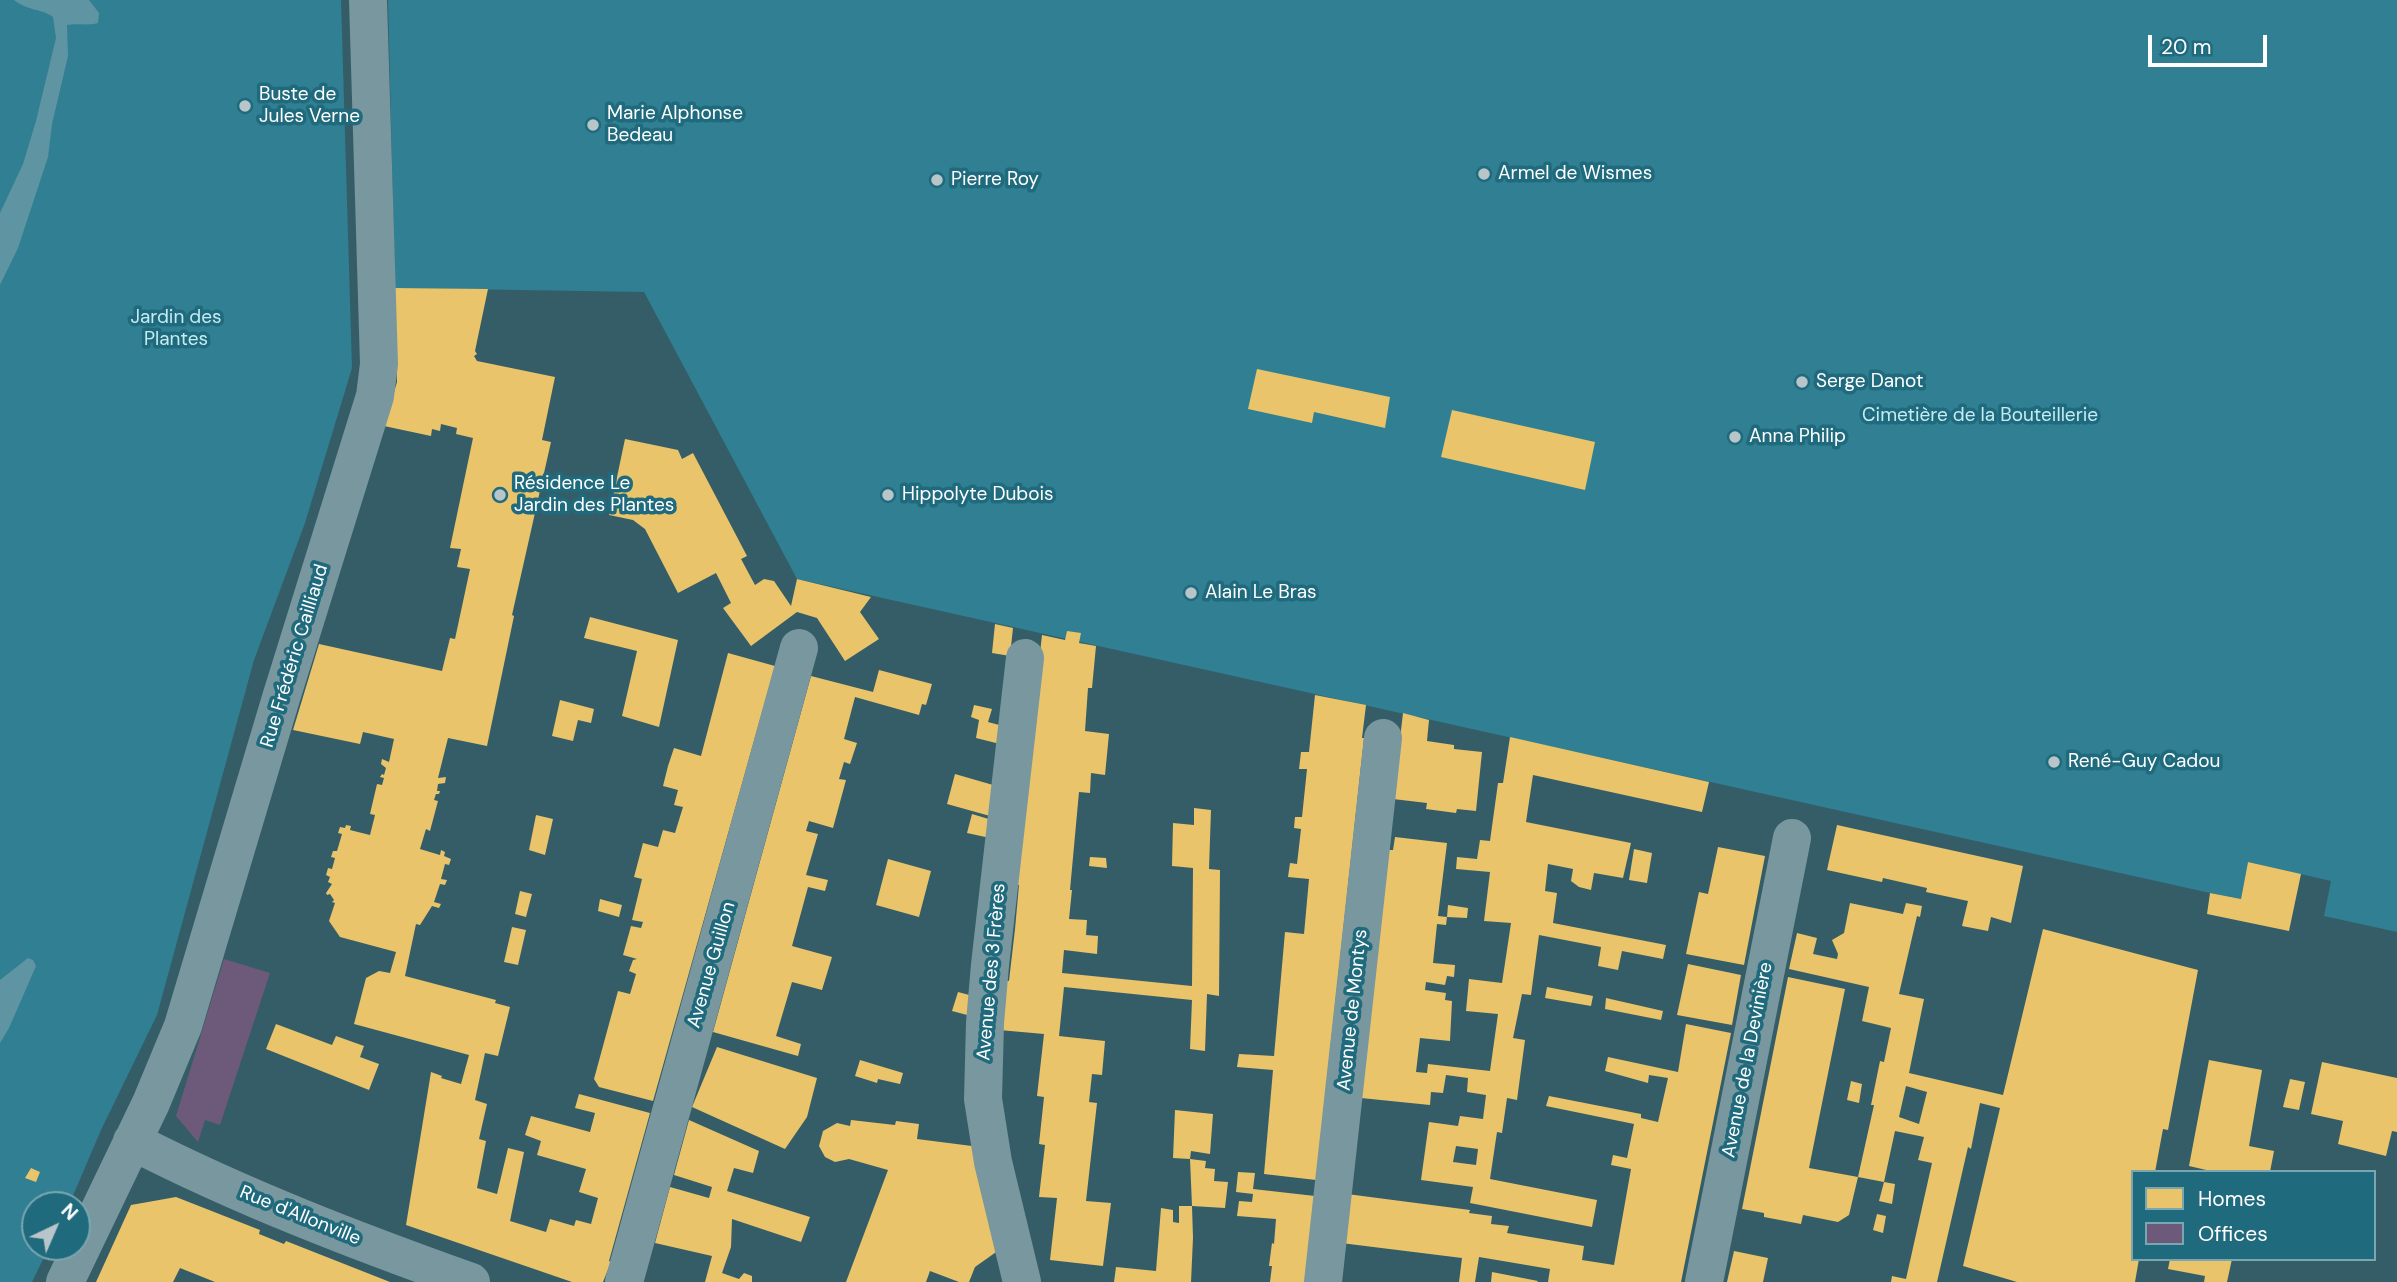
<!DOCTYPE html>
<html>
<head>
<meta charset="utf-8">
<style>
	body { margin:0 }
	#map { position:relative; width:2397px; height:1282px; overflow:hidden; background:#345d67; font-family:"DM Sans",sans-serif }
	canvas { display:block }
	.legend { position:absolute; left:2131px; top:1170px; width:245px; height:91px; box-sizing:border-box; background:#1f6a7c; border:2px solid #79a6b0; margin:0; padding:9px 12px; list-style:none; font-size:21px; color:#fff }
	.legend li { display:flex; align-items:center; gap:14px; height:35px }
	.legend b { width:35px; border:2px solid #79a6b0 }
	.north { position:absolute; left:21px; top:1191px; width:70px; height:70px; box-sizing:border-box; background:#1f6a7c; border:2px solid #79a6b0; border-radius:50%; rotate:44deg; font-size:19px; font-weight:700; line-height:28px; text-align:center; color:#fff }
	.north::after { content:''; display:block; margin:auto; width:24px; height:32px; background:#b8c6ca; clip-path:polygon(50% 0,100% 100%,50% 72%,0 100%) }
	.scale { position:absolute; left:2148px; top:35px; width:119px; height:32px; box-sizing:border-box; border:4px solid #fff; border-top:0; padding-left:9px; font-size:21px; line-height:24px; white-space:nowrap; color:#fff; -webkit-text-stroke:5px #1f6a7c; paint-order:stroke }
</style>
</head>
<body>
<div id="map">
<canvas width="2397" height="1282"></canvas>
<ul class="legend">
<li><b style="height:19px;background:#e9c46a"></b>Homes</li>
<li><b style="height:19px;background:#6d597a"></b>Offices</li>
</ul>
<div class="north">N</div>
<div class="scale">20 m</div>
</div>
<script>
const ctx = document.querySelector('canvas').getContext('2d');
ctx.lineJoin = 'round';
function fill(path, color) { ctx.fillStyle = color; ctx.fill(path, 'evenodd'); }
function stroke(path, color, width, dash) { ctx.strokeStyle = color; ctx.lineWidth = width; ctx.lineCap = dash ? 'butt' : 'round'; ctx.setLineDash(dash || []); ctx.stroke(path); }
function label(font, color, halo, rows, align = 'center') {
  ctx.font = font + ' "DM Sans",sans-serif'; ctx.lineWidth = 7; ctx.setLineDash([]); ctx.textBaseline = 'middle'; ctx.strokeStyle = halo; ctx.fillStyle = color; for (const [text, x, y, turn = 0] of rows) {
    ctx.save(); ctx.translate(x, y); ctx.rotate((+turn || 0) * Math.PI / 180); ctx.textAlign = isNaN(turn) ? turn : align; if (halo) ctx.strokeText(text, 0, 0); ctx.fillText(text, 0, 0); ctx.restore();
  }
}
const green = new Path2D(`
	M0 0H341L352 368 305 523 254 660 157 1015 101 1130 69 1205H35V1247H49L32 1282H0Z
	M388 0H2397V932L2324 916 2331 881 2248 862 2241 899 2210 893 797 579 644 292 395 288Z`);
const water = new Path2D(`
	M14 0H89L99 13 98 23C88 26 77 23 67 25L68 56 52 124 48 157 18 248 0 285V213L23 164 36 121 56 38 53 17C43 9 28 11 14 0Z
	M28 958 33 960 36 966 9 1028 0 1043V980Z`);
const homes = new Path2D(`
	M395 288 488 289 475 351 477 354 474 356 477 361 555 377 542 440 551 442 512 615 514 616 487 746 448 738 438 778 446 777 445 783 438 784 437 791H440L439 794H436L434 800 438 801 430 831 426 829 420 849 440 855 441 850 445 852 444 856 451 859 449 865 445 864 441 879 447 880 445 885 440 884 434 902 441 904 439 908 432 906 420 925 416 924 405 976 496 1000 495 1003 510 1007 498 1056 485 1053 475 1100 487 1104 479 1139 486 1141 477 1188 497 1194 508 1148 524 1152 510 1221 546 1232 550 1219 574 1226 576 1220 591 1224 598 1198 579 1192 586 1169 537 1155 541 1141 525 1135 531 1116 590 1132 595 1113 575 1108 579 1094 650 1113 609 1261 611 1262 603 1282H572L406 1225 431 1072 442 1076 441 1078 461 1084 469 1055 354 1024 366 978 379 971 390 973 396 952 340 937 329 921 335 903 332 902 334 900 330 894 327 895 326 893 332 884 328 882 330 877 326 875 328 868 332 869 335 858 331 857 333 851H337L342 834 338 833 340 827 345 828 346 825 351 826 350 830 370 835 375 815 370 814 377 784 382 785 384 778 380 777 382 774 384 775 386 768 381 764 382 759 389 762 394 739 363 732 360 744 293 730 319 644 442 671 450 638 455 639 470 569 457 567 461 549 450 548 473 438 456 434 457 428 441 424 440 431 432 429 431 436 384 426 397 382Z
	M1257 369 1390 397 1385 428 1314 412 1312 423 1248 409Z
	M1452 410 1595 442 1585 490 1441 457Z
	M625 439 678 450 682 459 693 453 747 556 741 559 755 585 764 579 774 581 791 606 797 579 871 597 860 612 879 639 845 661 817 618 797 612 751 646 723 608 731 603 716 573 678 593 645 529 633 520 609 515Z
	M590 617 678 640 659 727 622 716 637 651 584 638Z
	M995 624 1013 628 1010 656 992 653Z
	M1067 631 1081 633 1079 643 1096 646 1092 688H1088L1085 731 1109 734 1105 775 1091 773 1090 793 1079 792 1070 890H1072L1069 919 1087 920 1086 935 1098 936 1097 954 1064 950 1062 973 1192 986 1193 868 1172 866 1173 823 1194 825V808L1211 810 1209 869 1220 870 1219 996 1207 994 1205 1051 1190 1049 1192 1000 1064 987 1059 1036 1105 1041 1102 1075 1092 1074 1089 1102 1097 1103 1086 1201 1111 1203 1103 1266 1050 1260 1057 1198 1039 1197 1045 1145 1039 1144 1044 1097 1037 1096 1044 1034 999 1030 1004 980 1009 981 1015 929 1019 885H1014L1042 635 1065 640Z
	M728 653 775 666 653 1101 599 1087 594 1079 618 991 630 994 636 974 629 971 633 960 637 959 623 955 631 926 641 928 643 922 632 920 642 879 634 877 643 843 658 847 663 830 675 833 683 807 674 805 678 790 663 786 668 766 674 748 701 756Z
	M879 670 932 684 926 705 922 704 919 715 855 697 844 739 857 743 850 764 844 762 839 779 846 780 833 828 809 821 806 831 818 834 806 875 828 880 825 891 808 887 792 946 832 957 822 990 792 982 776 1036 801 1044 798 1056 713 1032 811 676 873 692Z
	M1315 695 1366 705 1362 738H1364L1316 1180 1264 1174 1273 1070 1237 1067 1239 1054 1274 1056 1285 932 1304 934 1309 879 1288 877 1290 863 1297 864 1301 829 1294 828 1295 817H1302L1307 769H1299L1301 752H1309Z
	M560 700 594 709 591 723 578 720 573 741 552 736Z
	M974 705 992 709 988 722 1003 726 1000 744 976 738 979 720 971 717Z
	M1403 713 1429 720 1427 741 1454 745V749L1482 752 1476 811 1457 809 1456 813 1426 809 1427 803 1393 799Z
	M1510 737 1709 782 1702 812 1533 775 1526 822 1631 843 1623 878 1594 873 1591 890 1579 887 1571 881 1573 869 1548 864 1545 891 1557 893 1553 923 1666 945 1663 959 1622 951 1618 970 1598 966 1601 947 1539 935 1531 995 1522 994 1513 1038 1525 1040 1517 1100 1507 1098 1502 1133 1497 1132 1490 1179 1597 1200 1592 1227 1470 1203 1473 1187 1421 1180 1429 1122 1458 1126 1460 1116 1483 1119 1486 1095 1467 1092 1468 1078 1446 1075 1443 1093 1431 1092 1430 1105 1361 1098 1388 850H1393L1395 837 1447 843 1438 916 1447 917 1446 925 1437 924 1433 963 1455 965 1454 977 1447 976 1445 985 1426 982 1425 990 1446 993 1445 1000 1452 1001 1450 1041 1420 1038 1416 1072 1427 1073 1428 1064 1490 1071 1498 1014 1466 1011 1469 979 1502 983 1511 923 1484 921 1490 872 1456 869 1457 857 1477 859 1480 840 1490 841 1498 783H1503ZM1456 1146 1478 1149 1476 1165 1453 1162Z
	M955 774 993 785 990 816 947 804Z
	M972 814 992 820 990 838 967 833Z
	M536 815 553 819 545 855 529 850Z
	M1837 825 2023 866 2011 923 1991 917 1988 931 1962 926 1968 901 1926 892 1927 888 1883 878 1882 882 1827 870Z
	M1718 847 1765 856 1744 965 1686 954 1699 892 1708 894Z
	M1634 849 1652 853 1647 883 1629 880Z
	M1090 857 1106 858 1107 868 1089 866Z
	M888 859 931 871 919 917 876 905Z
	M2248 862 2301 874 2289 931 2207 914 2210 893 2241 899Z
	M520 891 532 894 526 917 515 914Z
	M600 899 622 905 619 917 598 911Z
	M1850 903 1903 914 1906 903 1922 906 1920 917 1917 916 1899 994 1924 999 1909 1073 2003 1095 2043 929 2198 970 2168 1130 2163 1129 2155 1172H2133V1259H2139L2135 1282H2017L1963 1266 2000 1108 1980 1103 1971 1149 1968 1147 1937 1282H1891L1892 1276 1906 1279 1932 1163 1918 1160 1924 1137 1895 1131 1884 1182 1858 1177 1874 1105H1871L1880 1061 1884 1062 1891 1028 1862 1021 1869 987 1789 969 1797 933 1817 938 1813 954 1837 959 1838 954 1832 940 1844 933ZM1906 1086 1927 1092 1919 1124 1899 1117Z
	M1448 905 1468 908 1467 918 1447 917Z
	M512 927 526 930 518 965 504 962Z
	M1688 964 1741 975 1732 1025 1677 1015Z
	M1788 977 1845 989 1809 1168 1858 1177 1849 1215 1838 1222 1803 1215 1801 1224 1764 1217V1213L1742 1209Z
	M1547 987 1593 996 1591 1006 1545 998Z
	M958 992 973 996 971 1016 952 1011Z
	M1606 998 1663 1011 1661 1020 1605 1009Z
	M276 1024 332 1045 336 1036 364 1046 360 1057 379 1064 369 1090 266 1049Z
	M1686 1024 1731 1033 1681 1282H1548L1550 1269 1479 1257 1475 1282H1459L1462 1258 1341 1243 1347 1194 1470 1210 1469 1213 1492 1216 1491 1224 1509 1226 1507 1233 1584 1246 1582 1260 1614 1265 1631 1169 1611 1165 1613 1155 1627 1158 1634 1124 1546 1106 1549 1096 1641 1114V1118L1658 1122 1668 1078 1649 1075 1648 1083 1605 1071 1608 1057 1678 1072Z
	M717 1047 817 1078 807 1117 785 1149 692 1107Z
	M860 1060 903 1073 900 1084 878 1079 877 1083 855 1076Z
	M2209 1060 2262 1070 2249 1146 2274 1151 2270 1172H2215L2189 1166Z
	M2322 1062 2397 1078V1132L2392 1131 2386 1156 2338 1144 2343 1121 2311 1114Z
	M2290 1079 2305 1082 2299 1110 2283 1107Z
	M1851 1081 1862 1084 1859 1103 1847 1100Z
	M1175 1110 1213 1114 1210 1154 1191 1151 1190 1159 1173 1158Z
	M689 1120 759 1151 753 1173 734 1168 727 1191 810 1217 801 1242 732 1219 731 1247 722 1273 739 1279 744 1273 752 1276V1282H705L712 1256 655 1243 670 1187 709 1198 712 1187 674 1175Z
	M851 1120 895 1125 896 1121 919 1124 917 1139 972 1146 999 1250 975 1267 969 1282H959L930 1271 926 1282H846L888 1170 849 1159 835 1162 825 1157 819 1146 823 1131 837 1123 850 1126Z
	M1190 1159 1206 1161 1205 1168 1215 1169 1214 1181 1228 1182 1225 1208 1192 1206Z
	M31 1168 40 1172 36 1182 25 1178Z
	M1238 1172 1255 1173 1253 1189 1315 1196 1305 1282H1270L1272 1266H1269L1272 1243 1274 1244 1276 1219 1237 1216 1239 1201 1252 1202 1253 1194 1236 1192Z
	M1884 1182 1895 1184 1892 1204 1879 1201Z
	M176 1197 260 1230 259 1234 284 1244 286 1241 390 1282H215L180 1268 173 1282H96L131 1205Z
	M1179 1206H1192L1193 1238 1191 1282H1114L1116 1267 1156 1271 1161 1208 1173 1210V1222L1179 1223Z
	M1877 1214 1886 1216 1883 1233 1873 1230Z
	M1734 1251 1768 1258 1763 1282H1727Z
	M2170 1259H2232L2227 1282H2204L2205 1276 2168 1269Z
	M1492 1272 1538 1281 1537 1282H1491Z`);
const offices = new Path2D(`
	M224 959 270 973 220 1125 205 1120 198 1142 176 1116Z`);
const minor = new Path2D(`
	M132 1141C241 1197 356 1241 471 1282
	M65 1282 151 1103 183 1026 281 698 375 396 379 364 368 0
	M624 1282 799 648
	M1022 1282 993 1162 983 1099 985 1023 990 965 1025 658
	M1323 1282 1383 738
	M1704 1282 1792 838`);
const markers = [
	[245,106,7,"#b8c6ca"],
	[593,125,7,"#b8c6ca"],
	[1484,174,7,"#b8c6ca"],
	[937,180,7,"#b8c6ca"],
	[1802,382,7,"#b8c6ca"],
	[1735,437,7,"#b8c6ca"],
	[500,495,7,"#b8c6ca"],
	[888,495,7,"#b8c6ca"],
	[1191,593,7,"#b8c6ca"],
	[2054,762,7,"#b8c6ca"]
];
const poiNames = [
	["Buste de",259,95],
	["Jules Verne",259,117],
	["Marie Alphonse",607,114],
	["Bedeau",607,136],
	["Armel de Wismes",1498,174],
	["Pierre Roy",951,180],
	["Serge Danot",1816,382],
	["Anna Philip",1749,437],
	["Résidence Le",514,484],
	["Jardin des Plantes",514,506],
	["Hippolyte Dubois",902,495],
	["Alain Le Bras",1205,593],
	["René-Guy Cadou",2068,762]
];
const parkNames = [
	["Jardin des",176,318],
	["Plantes",176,340],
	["Cimetière de la Bouteillerie",1980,416]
];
const streetNames = [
	["Rue Frédéric Cailliaud",295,656,-73],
	["Avenue Guillon",712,965,-74],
	["Avenue des 3 Frères",992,972,-85],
	["Avenue de Montys",1353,1010,-84],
	["Avenue de la Devinière",1748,1060,-79],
	["Rue d'Allonville",300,1216,22]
];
fill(green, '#307f92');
fill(water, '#5f95a2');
fill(homes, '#e9c46a');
fill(offices, '#6d597a');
stroke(minor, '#79979e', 38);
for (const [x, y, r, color] of markers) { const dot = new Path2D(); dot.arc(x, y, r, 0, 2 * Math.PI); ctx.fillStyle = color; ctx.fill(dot); stroke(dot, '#1f6a7c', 2.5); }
label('19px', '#fff', '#1f6a7c', poiNames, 'left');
label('19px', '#c5ecf5', '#1f6a7c', parkNames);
label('19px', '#fff', '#1f6a7c', streetNames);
</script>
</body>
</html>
